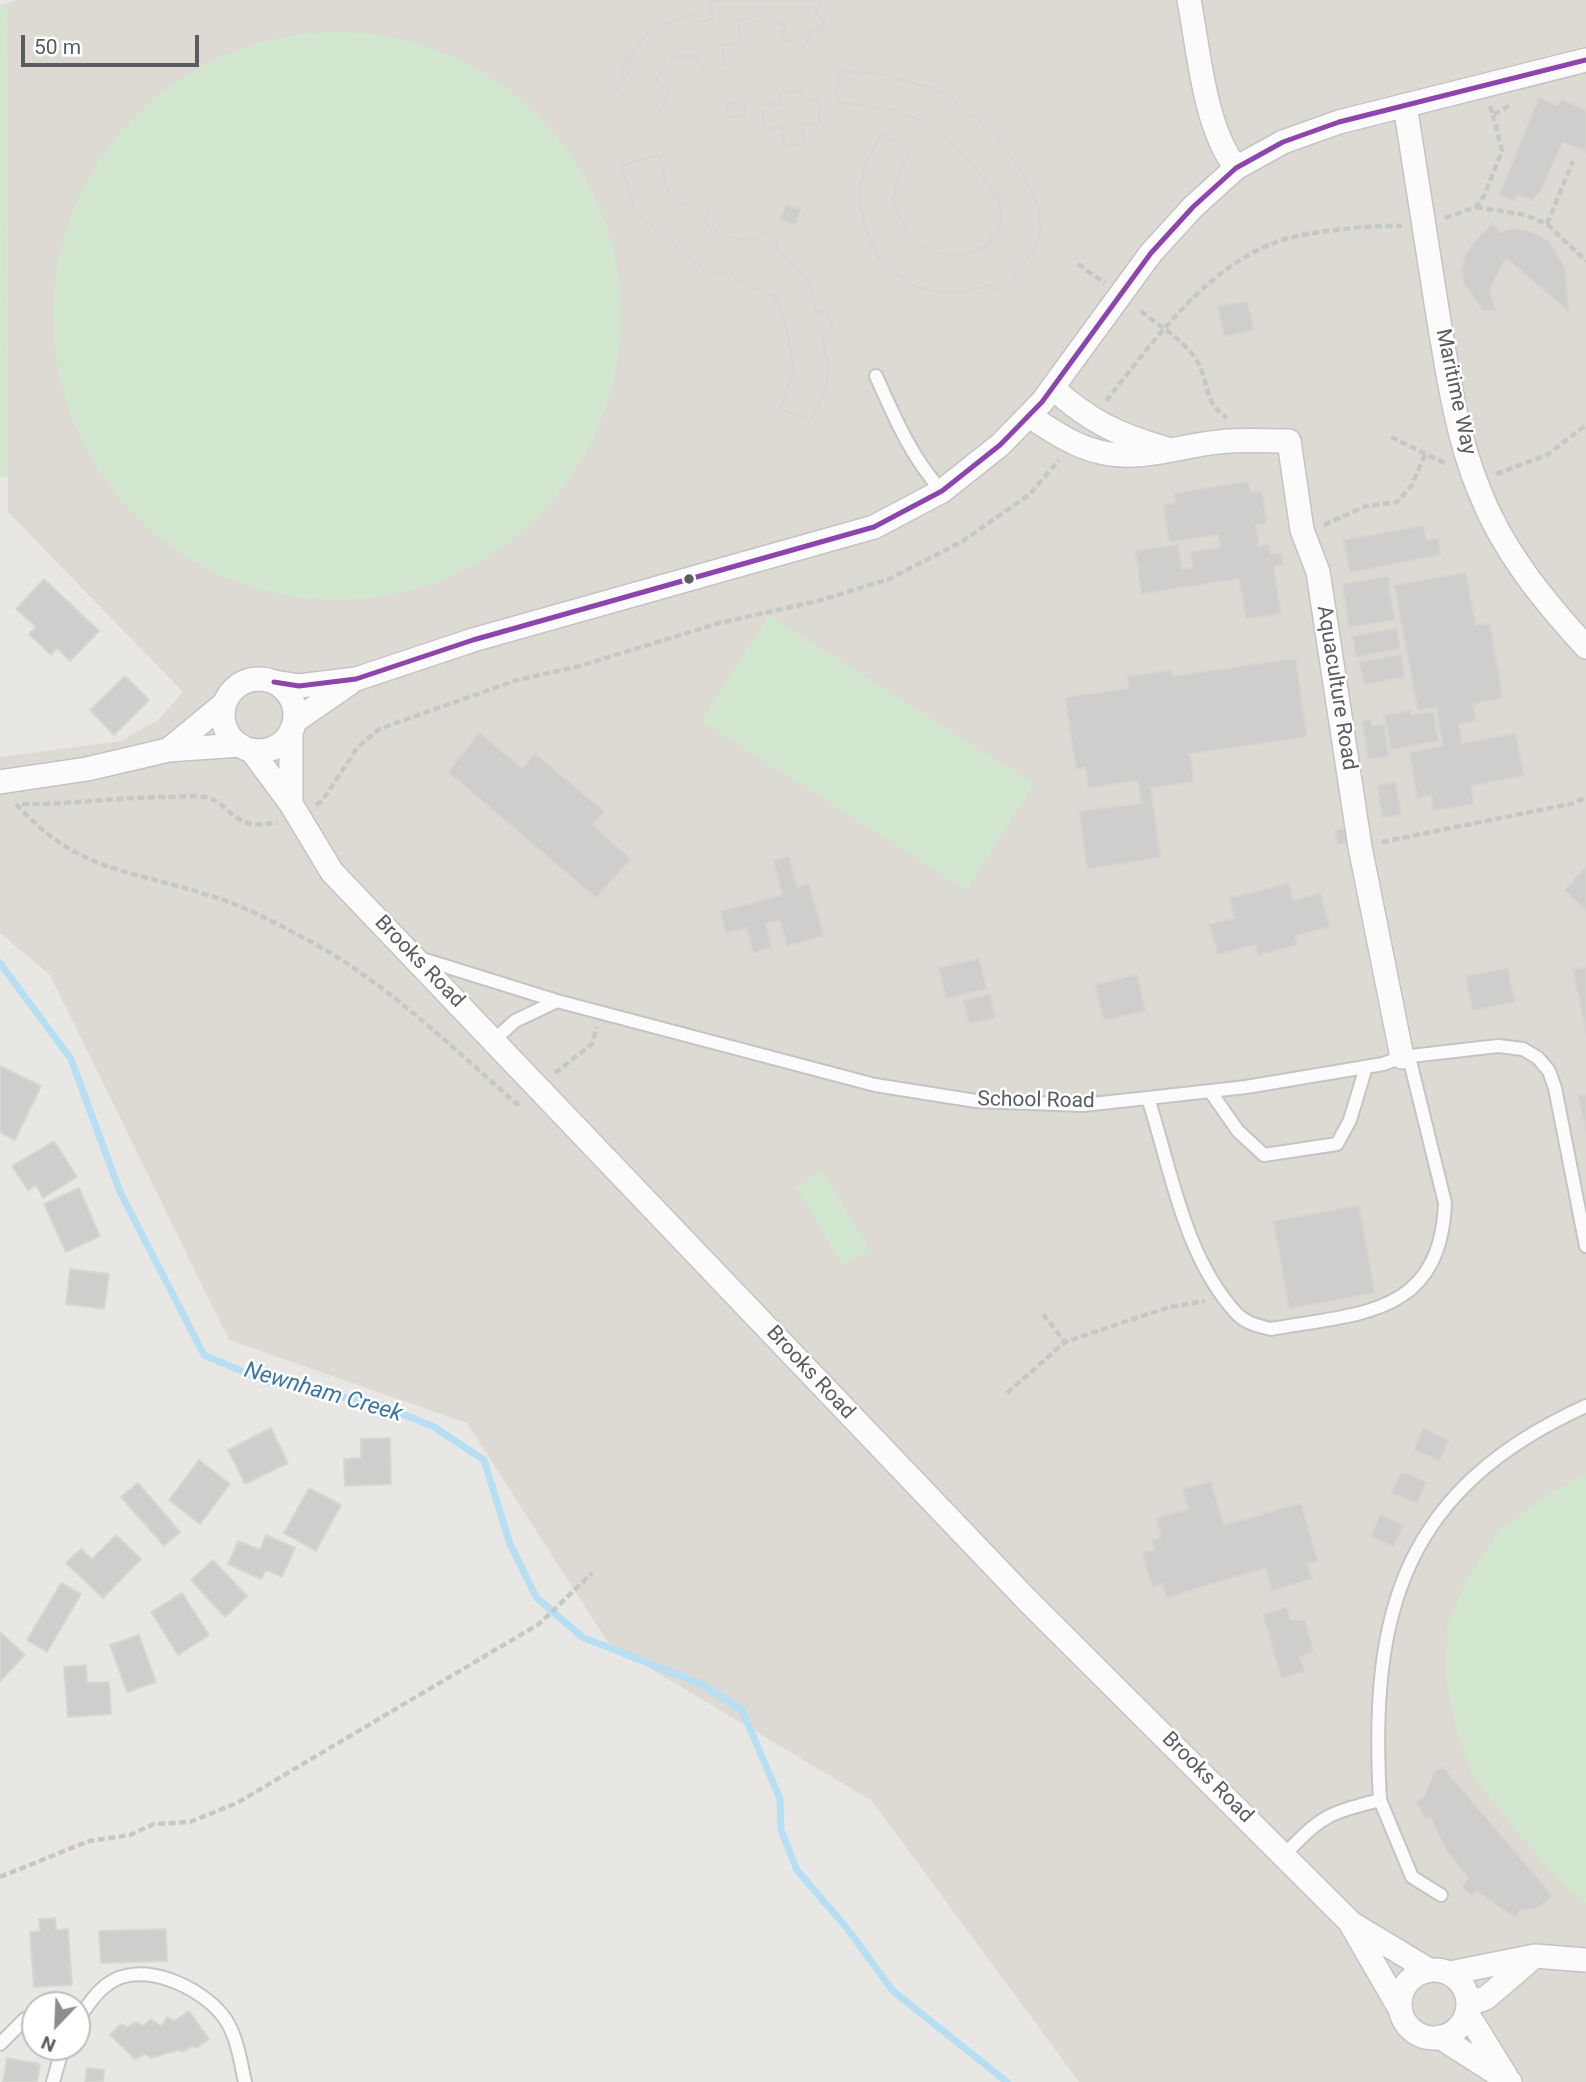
<!DOCTYPE html>
<html>
<head>
<meta charset="utf-8">
<style>
	body { margin:0 }
	#map { position:relative; width:1586px; height:2082px; overflow:hidden; background:#e9e7e4; font-family:Roboto,sans-serif }
	canvas { display:block }
	.north { position:absolute; left:21px; top:1991px; width:70px; height:70px; box-sizing:border-box; background:#fff; border:2px solid #bdbec0; border-radius:50%; rotate:203deg; font-size:19px; font-weight:700; line-height:28px; text-align:center; color:#595d61 }
	.north::after { content:''; display:block; margin:auto; width:24px; height:32px; background:#8b8d8f; clip-path:polygon(50% 0,100% 100%,50% 72%,0 100%) }
	.scale { position:absolute; left:21px; top:35px; width:178px; height:32px; box-sizing:border-box; border:4px solid #595d61; border-top:0; padding-left:9px; font-size:21px; line-height:24px; white-space:nowrap; color:#595d61; -webkit-text-stroke:5px #fff; paint-order:stroke }
</style>
</head>
<body>
<div id="map">
<canvas width="1586" height="2082"></canvas>
<div class="north">N</div>
<div class="scale">50 m</div>
</div>
<script>
const ctx = document.querySelector('canvas').getContext('2d');
ctx.lineJoin = 'round';
function fill(path, color) { ctx.fillStyle = color; ctx.fill(path, 'evenodd'); }
function stroke(path, color, width, dash) { ctx.strokeStyle = color; ctx.lineWidth = width; ctx.lineCap = dash ? 'butt' : 'round'; ctx.setLineDash(dash || []); ctx.stroke(path); }
function label(font, color, halo, rows, align = 'center') {
  ctx.font = font + ' Roboto,sans-serif'; ctx.lineWidth = 5; ctx.setLineDash([]); ctx.textBaseline = 'middle'; ctx.strokeStyle = halo; ctx.fillStyle = color; for (const [text, x, y, turn = 0] of rows) {
    ctx.save(); ctx.translate(x, y); ctx.rotate((+turn || 0) * Math.PI / 180); ctx.textAlign = isNaN(turn) ? turn : align; if (halo) ctx.strokeText(text, 0, 0); ctx.fillText(text, 0, 0); ctx.restore();
  }
}
const education = new Path2D(`
	M18 0H1586V2082H1079L872 1801 609 1644 467 1423 229 1340 50 975 0 933V757L121 741 158 720 183 692 8 512 7 3Z`);
const green = new Path2D(`
	M7 3 8 476 0 477V4Z
	M53 316a284 284 0 1 1 568 0a284 284 0 1 1-568 0Z
	M769 615 1034 784 967 890 701 721Z
	M823 1171 870 1250 843 1266 796 1187Z
	M1586 1473V1904L1551 1873 1473 1777 1456 1729 1445 1674 1447 1627 1465 1582 1501 1528 1551 1493Z`);
const stream = new Path2D(`
	M0 963 71 1059 120 1192 204 1355 267 1382 379 1404 434 1427 484 1460 510 1544 536 1597 582 1637 701 1684 742 1710 780 1799 781 1830 797 1870 846 1927 893 1991 1007 2082`);
const building = new Path2D(`
	M716 0H815L821 2 815 15 825 19 818 33 812 29 804 47 780 38 786 26 761 15 738 21 741 40 722 46 725 63 704 71 696 56 675 57 655 81 669 92 658 114 617 91 625 78 620 72 648 31 696 13 698 23 714 18 709 3Z
	M716 0H815L821 2 815 15 825 19 818 33 812 29 804 47 780 38 786 26 761 15 738 21 741 40 722 46 725 63 704 71 696 56 675 57 655 81 669 92 658 114 617 91 625 78 620 72 648 31 696 13 698 23 714 18 709 3Z
	M838 71 878 74 929 87 954 101 993 132 1020 169 1038 207 1041 231 1032 255 1012 271 1016 278 993 291 990 285 965 292H936L910 284 879 260 866 230 858 199 866 162 882 132 910 153 900 169 893 201 905 229 920 245 940 254H970L992 243 989 239 1000 227 1002 214 998 199 977 169 943 135 923 121 897 111 837 102Z
	M838 71 878 74 929 87 954 101 993 132 1020 169 1038 207 1041 231 1032 255 1012 271 1016 278 993 291 990 285 965 292H936L910 284 879 260 866 230 858 199 866 162 882 132 910 153 900 169 893 201 905 229 920 245 940 254H970L992 243 989 239 1000 227 1002 214 998 199 977 169 943 135 923 121 897 111 837 102Z
	M802 90V100L818 99 820 124 802 125 803 145 784 146 782 128 764 129 762 105 781 104 780 92Z
	M802 90V100L818 99 820 124 802 125 803 145 784 146 782 128 764 129 762 105 781 104 780 92Z
	M1539 97 1557 105 1561 99 1586 110V152L1563 142 1541 191 1532 201 1517 195 1514 201 1499 195Z
	M744 101 746 115 729 117 727 103Z
	M744 101 746 115 729 117 727 103Z
	M659 155 668 192 689 207 697 203 709 211 705 223 724 237 756 240 763 233 778 240 776 249 808 279 816 311 827 313 833 327 822 336 829 367 826 387 811 420 780 409 794 368 784 317 774 296 736 280 732 274H709L635 212 622 165Z
	M659 155 668 192 689 207 697 203 709 211 705 223 724 237 756 240 763 233 778 240 776 249 808 279 816 311 827 313 833 327 822 336 829 367 826 387 811 420 780 409 794 368 784 317 774 296 736 280 732 274H709L635 212 622 165Z
	M786 204 801 209 795 225 780 219Z
	M1492 223 1500 232 1513 228 1532 232 1548 240 1565 267 1569 312 1506 258 1490 289 1496 311H1483L1464 284 1462 269 1465 255 1474 242Z
	M1248 301 1254 330 1224 337 1217 306Z
	M1249 481 1251 493 1262 491 1267 524 1256 525 1259 546 1269 544 1271 554 1281 552 1283 565 1274 567 1281 614 1246 619 1239 579 1141 594 1135 551 1178 544 1182 569 1193 567 1190 552 1220 547 1218 535 1169 542 1163 505 1175 503 1174 493Z
	M1424 525 1427 540 1438 538 1441 555 1350 573 1343 540Z
	M1466 572 1476 625 1490 623 1503 698 1473 704 1476 721 1459 724 1462 743 1516 733 1524 776 1471 786 1474 804 1434 811 1431 795 1417 798 1409 752 1443 746 1436 708 1418 711 1394 585Z
	M1388 576 1395 620 1349 628 1342 584Z
	M44 579 99 631 70 661 57 648 51 655 29 634 36 627 16 609Z
	M1397 628 1400 649 1356 657 1352 636Z
	M1401 654 1405 677 1364 685 1359 662Z
	M1296 658 1307 737 1190 754 1194 782 1151 788 1161 858 1087 869 1079 811 1141 803 1138 781 1088 788 1085 768 1076 770 1065 697 1129 688 1127 676 1172 670 1173 676Z
	M125 676 149 700 114 735 90 710Z
	M1411 710 1412 715 1433 711 1439 741 1391 750 1384 715Z
	M1371 719 1372 726 1384 724 1389 757 1368 760 1362 721Z
	M479 732 522 768 535 753 605 812 593 825 631 859 596 898 448 772Z
	M1396 782 1401 815 1382 818 1377 785Z
	M1349 828 1351 843 1337 845 1335 830Z
	M789 856 797 887 809 883 824 936 787 946 780 921 766 924 772 948 753 953 747 928 726 933 720 911 782 895 773 860Z
	M1586 866V911L1564 890Z
	M1289 883 1293 900 1321 893 1330 927 1295 936 1297 945 1258 956 1255 945 1218 955 1209 924 1234 918 1229 898Z
	M979 958 987 989 946 999 938 968Z
	M1586 967V1033L1573 970Z
	M1508 968 1515 1002 1472 1011 1465 976Z
	M1137 974 1146 1011 1104 1021 1095 985Z
	M990 994 995 1018 969 1024 963 1000Z
	M0 1066 41 1086 15 1140 0 1132Z
	M1586 1094V1132L1578 1096Z
	M54 1141 77 1177 43 1198 36 1185 28 1190 12 1166Z
	M79 1188 100 1236 66 1252 44 1204Z
	M1359 1205 1375 1293 1289 1309 1273 1221Z
	M70 1269 109 1274 104 1309 66 1304Z
	M271 1428 288 1463 245 1484 228 1450Z
	M1423 1428 1449 1440 1440 1461 1414 1450Z
	M390 1438 391 1484 345 1486 344 1459 361 1458V1439Z
	M199 1460 230 1484 200 1524 169 1500Z
	M1401 1471 1427 1482 1417 1504 1391 1493Z
	M1211 1481 1224 1525 1301 1503 1318 1561 1308 1564 1312 1579 1272 1591 1265 1568 1166 1598 1162 1584 1152 1587 1142 1553 1155 1549 1152 1540 1161 1537 1156 1518 1188 1509 1182 1489Z
	M138 1483 180 1532 164 1546 121 1497Z
	M309 1488 341 1505 316 1551 284 1533Z
	M1380 1514 1404 1525 1394 1547 1371 1536Z
	M116 1535 141 1559 103 1598 66 1563 81 1549 92 1559Z
	M266 1535 295 1548 282 1577 266 1570 261 1579 228 1564 238 1541 260 1550Z
	M213 1560 247 1596 225 1617 191 1580Z
	M61 1583 81 1594 47 1652 27 1640Z
	M182 1593 209 1635 178 1655 151 1612Z
	M1287 1607 1290 1620H1305L1314 1651 1300 1658 1305 1672 1281 1678 1263 1614Z
	M0 1632 25 1655 0 1681Z
	M139 1635 156 1682 127 1692 110 1645Z
	M86 1665 87 1683 109 1682 111 1714 68 1717 64 1667Z
	M1443 1767 1553 1896 1538 1908 1520 1911 1515 1918 1476 1891 1472 1896 1462 1888 1468 1878 1446 1850 1430 1817 1424 1818 1416 1801 1425 1796 1433 1773Z
	M55 1918 56 1930 68 1929 72 1985 34 1987 30 1932 40 1931 39 1919Z
	M166 1929 167 1961 101 1963 99 1931Z
	M189 2011 209 2039 196 2048 193 2046 182 2052 178 2050 151 2058 145 2054 135 2059 110 2035 121 2024 127 2027 136 2022 143 2026 151 2019 161 2026 167 2017 174 2021Z
	M7 2058 40 2064 37 2082H3Z
	M87 2068 104 2070 103 2082H85Z`);
const path = new Path2D(`
	M1490 106 1493 115 1511 105
	M1476 207 1525 215 1547 224 1586 261
	M1445 218 1476 207 1484 196 1502 151 1493 115
	M1547 224 1573 161
	M1078 264 1105 283
	M1141 311C1159 326 1181 338 1195 358 1211 381 1201 401 1227 418
	M1106 401C1153 342 1205 267 1279 241 1307 231 1371 225 1402 226
	M1391 437 1446 464
	M1496 474 1547 455 1586 425
	M1324 525 1366 506 1397 502 1412 485 1426 452
	M16 804C78 872 127 869 208 895 240 904 270 920 300 936 381 977 449 1045 517 1104L521 1101
	M22 804C71 805 118 797 167 797 179 797 193 795 205 797 232 802 230 833 277 822
	M316 805 322 801 358 747 379 729 517 680 580 666 719 623 818 601 889 579 963 541 1030 494 1059 460
	M1382 842 1575 803 1586 797
	M555 1073 592 1044 597 1027
	M1043 1314 1065 1342
	M1007 1393 1065 1342 1169 1307 1205 1301
	M0 1877 89 1841 130 1835 154 1824 190 1822 237 1803 539 1624 592 1573`);
const service = new Path2D(`
	M876 376C895 418 911 457 942 491
	M419 958 557 1001
	M494 1040 515 1021 557 1001 875 1085 976 1101 1083 1105 1148 1098 1246 1087 1383 1064 1402 1057 1498 1046 1523 1049 1538 1058 1549 1071 1555 1088 1586 1246
	M1210 1091 1238 1131 1264 1155 1337 1144 1350 1120 1366 1067
	M1148 1098C1171 1169 1184 1257 1237 1314 1246 1323 1258 1326 1271 1329 1359 1313 1440 1317 1445 1203L1409 1057
	M1380 1800C1369 1612 1403 1489 1586 1406
	M1284 1855C1323 1815 1326 1814 1380 1800L1412 1877 1441 1895
	M77 2021C86 2008 95 1993 108 1984 141 1959 201 1987 223 2016 237 2034 240 2060 245 2082
	M0 2044 25 2019 35 2023
	M53 2082 63 2047`);
const minor = new Path2D(`
	M1189 0C1199 52 1204 126 1236 168
	M1405 105C1416 173 1426 241 1437 309 1447 369 1456 434 1479 490 1502 550 1543 600 1586 647
	M1053 388C1090 422 1119 435 1167 449
	M1029 416C1050 429 1072 445 1096 451 1141 464 1184 443 1230 441 1249 440 1270 441 1289 441L1302 530 1318 572 1360 847 1402 1057
	M223 715a36 36 0 1 1 72 0a36 36 0 1 1-72 0Z
	M274 682 299 686 356 679 473 640 874 527 942 491 1000 445 1042 402 1151 253 1193 207 1236 168 1283 142 1339 122 1586 60
	M295 721 350 683
	M291 731V804
	M168 750 225 703
	M251 750 291 804 332 872 1027 1600 1351 1923 1429 1970
	M0 782 87 769 168 750 240 745
	M1352 1926 1400 2009
	M1400 2004a34 34 0 1 1 68 0a34 34 0 1 1-68 0Z
	M1450 1973 1535 1956 1586 1960
	M1468 2004 1486 1998 1535 1956
	M1467 2013 1506 2076
	M1440 2037 1510 2082`);
const bus1 = new Path2D(`
	M274 682 299 686 356 679 473 640 874 527 942 491 1000 445 1042 402 1151 253 1193 207 1236 168 1283 142 1339 122 1586 60`);
const markers = [
	[689,579,6,"#595d61"]
];
const streetNames = [
	["Maritime Way",1455,392,78],
	["Aquaculture Road",1336,688,81],
	["Brooks Road",419,962,46],
	["School Road",1036,1101,1],
	["Brooks Road",810,1373,47],
	["Brooks Road",1207,1778,45]
];
const waterNames = [
	["Newnham Creek",323,1393,16]
];
fill(education, '#ddd9d3');
fill(green, '#d2e5cf');
stroke(stream, '#b7dff4', 7);
fill(building, '#cfcecd');
stroke(building, '#d8d6d3', 2);
stroke(service, '#c4c4c5', 16);
stroke(minor, '#c4c4c5', 26);
stroke(path, '#c4c9c6', 4.5, [7, 3.5]);
stroke(service, '#fcfbfb', 12);
stroke(minor, '#fcfbfb', 23);
stroke(bus1, '#8e44ad', 5);
for (const [x, y, r, color] of markers) { const dot = new Path2D(); dot.arc(x, y, r, 0, 2 * Math.PI); ctx.fillStyle = color; ctx.fill(dot); stroke(dot, '#fff', 2.5); }
label('21px', '#595d61', '#fff', streetNames);
label('italic 23px', '#3e77a3', '#fff', waterNames);
</script>
</body>
</html>
